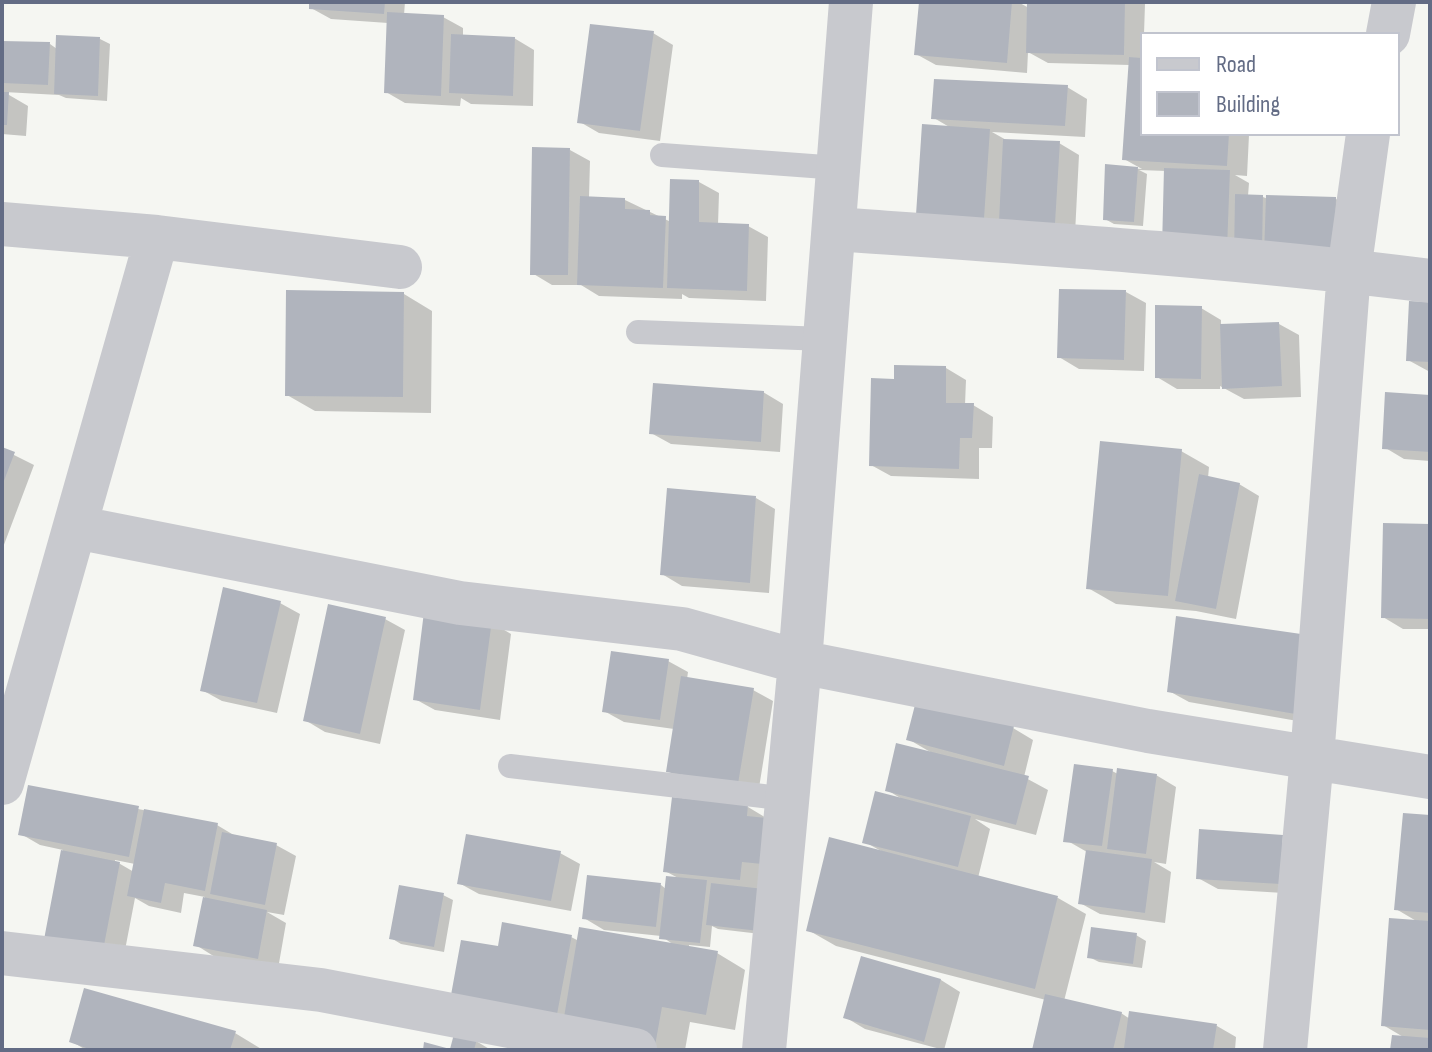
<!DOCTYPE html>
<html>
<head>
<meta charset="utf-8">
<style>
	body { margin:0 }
	#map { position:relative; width:1432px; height:1052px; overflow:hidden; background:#f5f6f2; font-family:"Sofia Sans Condensed",sans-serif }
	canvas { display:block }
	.frame { position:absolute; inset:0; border:4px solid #636c85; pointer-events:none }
	.legend { position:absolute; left:1140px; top:32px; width:260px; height:104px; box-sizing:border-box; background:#fff; border:2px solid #c1c4ce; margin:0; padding:10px 14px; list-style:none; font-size:24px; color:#636c85 }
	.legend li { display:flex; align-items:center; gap:16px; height:40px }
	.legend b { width:40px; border:2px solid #c1c4ce }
</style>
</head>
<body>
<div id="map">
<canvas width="1432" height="1052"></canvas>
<div class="frame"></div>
<ul class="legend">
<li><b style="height:10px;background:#c8c9ce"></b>Road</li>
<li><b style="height:22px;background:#b0b4bd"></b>Building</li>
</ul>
</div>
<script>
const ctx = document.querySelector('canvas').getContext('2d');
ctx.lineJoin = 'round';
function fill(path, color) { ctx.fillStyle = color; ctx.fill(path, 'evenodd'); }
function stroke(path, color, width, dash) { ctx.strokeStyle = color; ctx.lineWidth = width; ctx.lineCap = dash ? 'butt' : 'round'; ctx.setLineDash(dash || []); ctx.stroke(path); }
const shadow = new Path2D(`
	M311 2H405L404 15 443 17 463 28V36L514 38 534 50 533 106 471 104 461 98 460 106 405 103 386 92 388 23 331 19 311 8Z
	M921 2H1018L1029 8V2H1141L1145 4 1144 34H1142V134L1249 135 1247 176 1235 175 1249 183 1248 196 1263 197 1268 199H1336L1356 210 1355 267 1184 259 1166 171 1139 170 1147 174 1143 226 1114 224 1105 219 1107 167 1142 169 1124 159 1130 65 1048 63 1028 52 1027 73 936 65 916 54Z
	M653 33 673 45 660 141 599 133 580 122Z
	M100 39 110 44 107 101 66 98 59 95 4 92 28 106 26 136 2 134V43L50 44 57 49Z
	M1067 87 1087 99 1085 137 992 132 1008 141 1059 143 1079 155 1075 234 937 240 951 128 934 118Z
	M570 150 590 161 589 198 625 200 671 222 699 182 719 193 718 225 748 226 768 237 766 301 689 298 682 294V299L599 296 581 285H552L532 273Z
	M1126 292 1146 303 1144 371 1079 369 1059 357Z
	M404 294 432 311 431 413 315 411 287 395Z
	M1430 304V372L1408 360Z
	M1201 308 1221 320V326L1279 324 1299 335 1301 397 1244 399 1220 386V389H1177L1157 377Z
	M946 368 966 380 965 405H973L993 417 992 448H979V479L891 476 871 465 896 381Z
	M763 392 783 404 780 452 671 444 651 433Z
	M1430 397V461L1404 459 1384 447Z
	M2 449 34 465 2 550Z
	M1181 451 1209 467 1208 478 1239 484 1259 496 1236 619 1196 611 1116 604 1088 588Z
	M756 498 775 509 769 593 682 586 662 574Z
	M1430 526V629H1403L1383 617Z
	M280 603 300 614 277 713 222 701 202 690Z
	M1178 618 1326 726 1189 702 1169 691Z
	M385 619 405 630 380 744 325 732 305 720Z
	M491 622 511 634 500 720 435 710 415 699Z
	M668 661 688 672 687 679 753 690 773 701 758 794 688 782 668 771 674 729 624 722 604 711Z
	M1013 728 1033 740 1024 777 1048 790 1036 835 975 819 990 829 978 878 1058 898 1086 914 1064 1001 1121 1013 1130 1019 1217 1026 1236 1037 1235 1050H1034L1046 1000 836 946 808 930 881 851 865 842 902 799 887 790 932 753 908 739Z
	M1112 771 1118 774 1156 775 1176 787 1166 864 1154 862 1171 872 1165 923 1100 914 1080 903 1087 852 1066 840Z
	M30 787 217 825 237 837 276 845 296 856 284 915 267 912 286 923 278 969 215 957 196 945 205 897 184 893 181 913 149 906 135 898 121 971 44 949 63 850 40 845 21 834ZM115 860 135 864 134 872 115 861Z
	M748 807 768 819 769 935 718 929 712 926 710 947 689 945V948L717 953 745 970 735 1030 690 1022 685 1050H624L592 1044 463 942 500 948 571 937 579 941 674 945 661 936 604 930 584 918 589 878 661 885 666 889 680 879 665 871Z
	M1430 817V1050H1392L1405 1038 1383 1025 1418 922 1396 909Z
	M1201 831 1300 894 1218 889 1198 878Z
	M560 853 580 864 571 911 479 894 459 883Z
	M443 895 453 900 444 952 401 944 391 938Z
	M1136 935 1146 941 1142 968 1099 962 1089 957Z
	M863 958 941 980 960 992 944 1050 865 1029 845 1017Z
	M235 1033 263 1050H86L71 1041Z
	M476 1041 491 1050H452Z`);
const building = new Path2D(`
	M309 2H385L384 14 309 9Z
	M919 2H1012L1007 63 914 55Z
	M1027 2H1125L1124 55 1026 53Z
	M387 12 444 15 441 96 384 93Z
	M590 24 654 31 640 131 577 123Z
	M451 34 515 37 513 96 449 93Z
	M56 35 100 37 98 96 54 94Z
	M2 41 50 42 48 85 2 83Z
	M1129 57 1142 58V134H1229L1227 166 1122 160Z
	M934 79 1068 85 1065 126 931 119Z
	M2 92H9L7 125H2Z
	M922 124 990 129 983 234 915 230Z
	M1003 139 1060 141 1055 224 999 221Z
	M532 147 570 148 568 275H530Z
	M1105 164 1138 167 1134 222 1103 220Z
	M1164 168 1230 170 1227 250 1162 248Z
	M670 179 699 180V222L749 224 747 291 667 288Z
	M1235 194 1263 195 1262 254H1234Z
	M1266 195 1336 197 1335 256 1264 254Z
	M580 196 625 198V209L650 210V215L666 216 663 288 577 285Z
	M1059 289 1126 290 1124 360 1057 358Z
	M286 290 404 292 403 397 285 396Z
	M1409 301 1430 302V362L1406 361Z
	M1155 305 1202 306 1201 379 1155 378Z
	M1279 322 1282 386 1222 389 1220 324Z
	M894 365 946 366V403H974L972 438H960L959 469 869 466 871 378 894 379Z
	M653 383 764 391 761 442 649 434Z
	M1385 392 1430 395V452L1382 449Z
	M1100 441 1182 449 1168 596 1086 589Z
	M2 447 15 452 2 486Z
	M1199 474 1240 483 1216 609 1175 601Z
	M667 488 756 496 750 583 660 575Z
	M1383 523 1430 524V619L1381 618Z
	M223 587 281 601 257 703 200 691Z
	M328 604 386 617 360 734 303 721Z
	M424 612 492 620 480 710 413 700Z
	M1176 616 1315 636 1307 716 1167 692Z
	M611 651 669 659 660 720 602 712Z
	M681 676 754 688 738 784 666 772Z
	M916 701 1014 726 1004 766 906 740Z
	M896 743 1029 776 1016 825 885 791Z
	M1074 764 1113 769 1102 846 1063 842Z
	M1117 768 1157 774 1146 854 1107 849Z
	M28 785 139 806 129 857 18 835Z
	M875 791 971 816 958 867 862 843Z
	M672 797 748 805 747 816 767 818 762 864 742 862 740 880 663 872Z
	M144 809 218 823 205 891 165 883 161 903 127 896Z
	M1403 813 1430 815V913L1394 910Z
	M1199 829 1283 835 1280 884 1196 879Z
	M222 832 277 843 265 905 210 894Z
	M466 834 561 851 551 901 457 884Z
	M829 837 1058 896 1035 989 806 931Z
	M61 850 120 862 101 961 42 950Z
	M1086 850 1152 859 1145 913 1078 904Z
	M587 875 661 883 656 927 582 919Z
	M666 876 707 880 700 943 659 939Z
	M711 883 764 889 759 931 706 925Z
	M399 885 444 893 434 947 389 939Z
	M203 897 267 910 258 959 193 946Z
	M1389 918 1430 921V1030L1381 1026Z
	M502 922 572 935 555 1025 449 1006 461 940 498 946Z
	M579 927 718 951 706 1015 662 1007 655 1046 562 1029Z
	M1091 927 1137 933 1133 964 1087 958Z
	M861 956 941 979 924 1042 843 1018Z
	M84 988 236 1031 230 1050H92L69 1042Z
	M1045 994 1122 1012 1113 1050H1032Z
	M1129 1011 1217 1024 1213 1050 1124 1048Z
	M454 1034 477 1039 474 1050H423L424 1042 450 1049Z
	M1392 1035 1430 1038V1050H1390Z`);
const service = new Path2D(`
	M662 155 839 168
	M638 332 825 339
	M510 766 788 799`);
const minor = new Path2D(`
	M1388 34 1394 2
	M2 224 157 237 400 267
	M835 229C1033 243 1233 256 1430 281
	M75 527 460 603 682 629 800 662 1148 731 1430 777
	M2 783 157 237
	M2 953 321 990 635 1050
	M764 1050 800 662 851 2
	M1285 1050 1312 758 1349 271 1368 134`);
fill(shadow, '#0003');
fill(building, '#b0b4bd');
stroke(service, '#c8c9ce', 24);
stroke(minor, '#c8c9ce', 44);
</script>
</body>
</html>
